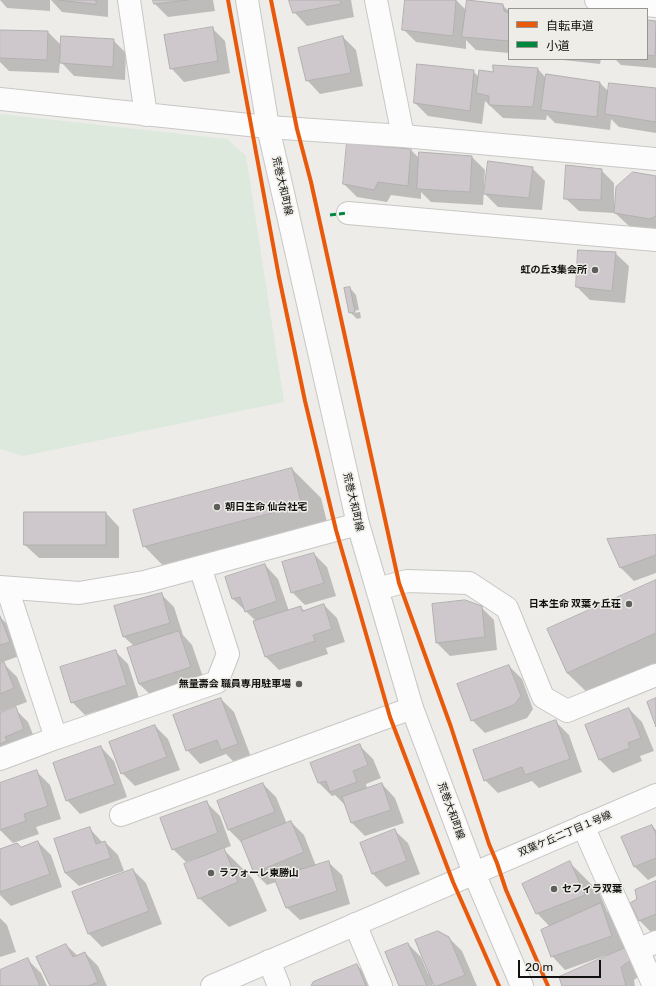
<!DOCTYPE html>
<html>
<head>
<meta charset="utf-8">
<style>
	body { margin:0 }
	#map { position:relative; width:656px; height:986px; overflow:hidden; background:#edece9; font-family:Rubik,"Noto Sans JP",sans-serif }
	canvas { display:block }
	.legend { position:absolute; left:508px; top:8px; width:140px; height:52px; box-sizing:border-box; background:#eeede8; border:1px solid #969591; margin:0; padding:5px 7px; list-style:none; font-size:12px; color:#11110f }
	.legend li { display:flex; align-items:center; gap:8px; height:20px }
	.legend b { width:20px; border:1px solid #969591 }
	.scale { position:absolute; left:518px; top:960px; width:83px; height:18px; box-sizing:border-box; border:2px solid #11110f; border-top:0; padding-left:5px; font-size:12px; line-height:14px; white-space:nowrap; color:#11110f; -webkit-text-stroke:3px #eeede8; paint-order:stroke }
</style>
</head>
<body>
<div id="map">
<canvas width="656" height="986"></canvas>
<ul class="legend">
<li><b style="height:5px;background:#e8590c"></b>自転車道</li>
<li><b style="height:5px;background:#00873e"></b>小道</li>
</ul>
<div class="scale">20 m</div>
</div>
<script>
const ctx = document.querySelector('canvas').getContext('2d');
ctx.lineJoin = 'round';
function fill(path, color) { ctx.fillStyle = color; ctx.fill(path, 'evenodd'); }
function stroke(path, color, width, dash) { ctx.strokeStyle = color; ctx.lineWidth = width; ctx.lineCap = dash ? 'butt' : 'round'; ctx.setLineDash(dash || []); ctx.stroke(path); }
function label(font, color, halo, rows, align = 'center') {
  ctx.font = font + ' Rubik,"Noto Sans JP",sans-serif'; ctx.lineWidth = 3; ctx.setLineDash([]); ctx.textBaseline = 'middle'; ctx.strokeStyle = halo; ctx.fillStyle = color; for (const [text, x, y, turn = 0] of rows) {
    ctx.save(); ctx.translate(x, y); ctx.rotate((+turn || 0) * Math.PI / 180); ctx.textAlign = isNaN(turn) ? turn : align; if (halo) ctx.strokeText(text, 0, 0); ctx.fillText(text, 0, 0); ctx.restore();
  }
}
const green = new Path2D(`
	M0 114 227 139 246 156 284 402 23 456 0 449Z`);
const shadow = new Path2D(`
	M0 0H50V11L7 8Z
	M51 0H108V17L62 12Z
	M154 0H213L215 11 168 17 155 4Z
	M290 0H351L354 17 307 26 294 12Z
	M406 0H456L467 11 502 5 509 11V53L476 50 466 40V49L416 42 403 29Z
	M647 21 656 22V68L621 65 615 59H647Z
	M212 28 225 41 230 73 184 82 171 68Z
	M0 31 48 32 62 46 113 40 126 53 125 80 74 76 60 61 59 73 9 71 0 62Z
	M343 37 356 50 363 86 320 94 307 80Z
	M554 59H601L600 64Z
	M494 66 538 69 546 78 600 83 609 92 656 89V133L619 127 611 119 610 130 555 123 547 115 546 120 503 118 485 101 482 124 428 116 415 103 473 71 479 77 494 73Z
	M411 150 420 159V153L472 157 485 170 483 205 431 202 421 192V199L391 195 387 202 357 197 344 184Z
	M532 168 545 181 542 210 498 207 484 193Z
	M601 170 614 183V213L579 211 565 198Z
	M656 177V230L629 226 615 213Z
	M615 253 629 266 625 303 590 300 577 287Z
	M350 288 356 295 359 310 353 311V313L360 312 361 318 357 319 350 312Z
	M292 469 321 498 330 534 173 576 144 546Z
	M106 513 119 527V558H39L25 545Z
	M656 536V573L634 581 621 568 609 540Z
	M314 554 327 567 336 596 305 605 292 592Z
	M265 565 278 579 289 611 300 607 305 611 324 605 337 618 345 642 326 648 328 654 279 670 266 657 254 622 256 621 233 599Z
	M656 581V675L597 702 567 673Z
	M161 594 174 607 183 635 192 645 204 680 153 697 139 684 134 646 123 636Z
	M481 607 494 620 497 650 450 656 437 643Z
	M0 617 13 630 22 655 0 663Z
	M115 651 128 664 139 698 85 715 72 702Z
	M4 664 17 677 27 702 0 712V665Z
	M509 666 522 679 533 709 527 718 485 733 472 720Z
	M221 699 234 712 251 757 235 763 226 754 200 764 187 750Z
	M15 709 28 722 36 742 0 762V714Z
	M629 709 642 722 654 751 640 756 642 761 613 773 600 760 587 726Z
	M556 722 569 735 582 772 539 788 532 781 498 793 485 780Z
	M155 726 168 739 180 770 135 786 122 773Z
	M360 746 373 759 381 778 366 784 367 789 382 784 395 798 404 823 365 836 352 823 345 804H344L335 795 332 796 319 783 312 764Z
	M101 747 114 761 127 797 80 814 67 800Z
	M37 772 50 785 61 819 36 827 39 834 13 843 0 830V784Z
	M263 784 276 797 287 824 291 822 304 835 316 866 328 862 342 875 350 904 300 920 286 907 276 882 267 885 254 872 242 843 229 830 218 802Z
	M207 803 220 816 231 846 223 849 253 879 267 911 229 927 199 898 201 857 186 862 173 849Z
	M652 826 656 830V876L648 880 635 867Z
	M89 828 103 843 105 842 118 855 124 871 79 886 65 873Z
	M394 830 408 843 420 874 386 887 373 874Z
	M38 842 51 855 62 887 11 906 0 895V850L21 848Z
	M569 862 599 892 607 911 614 918 625 949 643 973 634 980 635 986H563L608 957 607 955 565 970 552 956 550 927 537 913Z
	M133 870 146 883 162 924 102 947 89 934 73 893Z
	M656 883V933L653 934 640 921 631 904 638 900Z
	M0 918 7 925 16 952 0 957Z
	M448 937 462 951 477 986H435L432 983 433 986H400L408 944 421 957 428 974 430 973Z
	M66 945 78 956 85 953 98 966 107 986H51Z
	M28 960 41 973 47 986H0V971Z
	M357 965 370 978 373 986H313Z`);
const building = new Path2D(`
	M58 0H96V4Z
	M153 0H189L154 4Z
	M289 0H340L341 4 293 13Z
	M405 0H456L453 36 402 30Z
	M467 0 503 4 504 11 509 13V41L462 37Z
	M647 20 656 21 655 56 647 55Z
	M213 27 218 61 170 69 164 35Z
	M0 30 48 31 47 60 0 58Z
	M61 36 114 39 113 67 60 63Z
	M343 36 351 73 306 81 298 48Z
	M417 64 474 70 470 111 414 103Z
	M493 65 538 68 533 107 489 105V96L476 93 479 70 493 72Z
	M546 74 600 82 597 117 541 110Z
	M609 83 656 88V122L605 114Z
	M347 143 411 149 408 186 378 182 374 190 343 184Z
	M419 152 472 156 470 192 417 189Z
	M488 161 533 167 529 198 484 194Z
	M566 165 602 169 601 200 564 199Z
	M633 172 656 176V216L650 219 614 213 616 187Z
	M578 250 616 252 612 291 576 287Z
	M350 287 355 312 349 313 344 288Z
	M292 468 302 505 143 547 133 510Z
	M24 512H106V545H24Z
	M656 535V555L620 568 607 539Z
	M314 553 324 583 291 593 282 562Z
	M265 564 277 601 245 612 240 597 232 599 225 577Z
	M656 580V633L567 673 547 629Z
	M162 593 170 623 123 637 114 606Z
	M465 600 482 606 485 637 436 643 432 604Z
	M324 604 332 629 313 635 315 641 265 657 253 621 301 606 302 611Z
	M0 616 10 642 0 645Z
	M179 631 191 667 139 684 127 648Z
	M116 650 127 685 71 703 60 667Z
	M4 662 14 688 0 694V664Z
	M509 665 521 696 514 705 471 721 457 684Z
	M221 698 238 744 221 750 217 740 186 751 173 715Z
	M656 698V727L647 702Z
	M16 707 24 729 5 737 7 741 0 744V713Z
	M629 708 641 738 628 743 630 748 599 760 585 725Z
	M556 720 570 759 525 775 522 767 484 781 473 750Z
	M155 725 167 757 121 774 109 742Z
	M360 744 368 765 353 771 357 782 330 792 326 781 318 783 310 763Z
	M101 746 115 784 66 801 53 763Z
	M37 770 48 806 24 814 26 821 0 830V783Z
	M263 783 275 812 228 830 217 801Z
	M382 783 391 810 351 823 342 797Z
	M207 801 218 833 172 850 160 818Z
	M291 821 304 852 254 873 241 841Z
	M652 825 656 834V858L634 867 621 837Z
	M90 827 96 844 105 841 111 858 65 873 54 839Z
	M395 829 407 861 372 874 360 843Z
	M38 841 50 874 0 892V849L17 843 21 847Z
	M224 848 238 882 198 899 184 864Z
	M329 861 337 891 286 908 274 878Z
	M570 861 585 895 536 914 522 884Z
	M133 869 149 911 88 934 72 892Z
	M656 881V914L639 921 630 903 637 899 635 890Z
	M601 903 612 936 551 957 541 930Z
	M438 931 449 937 465 975 437 986H434L415 940Z
	M408 943 427 986H399L385 952Z
	M66 944 73 957 85 952 98 982 88 986H50L36 957Z
	M625 948 631 960 621 967 626 986H562L559 977Z
	M28 958 40 986H0V970Z
	M357 964 366 986H311L313 982Z`);
const minor = new Path2D(`
	M129 0 146 115
	M376 0 403 136
	M596 0 656 6
	M0 99 268 127 403 136 656 159
	M348 213 656 240
	M0 587 79 593 144 582 358 524
	M7 588 56 738
	M377 589 407 581 469 583 507 608 543 697 567 711 656 675
	M0 759 56 738 217 682 228 654 200 567
	M121 815 412 708
	M583 826 654 986
	M355 924 381 986
	M638 950 656 942
	M269 961 279 986`);
const tertiary = new Path2D(`
	M247 0 268 127 358 524 412 708 474 873 522 986
	M212 986 656 795`);
const quiet = new Path2D(`
	M330 215 348 213`);
const cycleway = new Path2D(`
	M228 0 279 277 305 401 336 530 390 717 453 882 499 986
	M271 0 297 129 311 182 399 583 451 727 489 844 497 863 506 890 548 986`);
const markers = [
	[595,270,4,"#5e5e5b"],
	[217,507,4,"#5e5e5b"],
	[629,604,4,"#5e5e5b"],
	[299,684,4,"#5e5e5b"],
	[211,873,4,"#5e5e5b"],
	[554,889,4,"#5e5e5b"]
];
const streetNames = [
	["荒巻大和町線",282,186,77],
	["荒巻大和町線",353,502,77],
	["荒巻大和町線",451,811,70],
	["双葉ケ丘二丁目１号線",565,834,-23]
];
const poiNames = [
	["虹の丘3集会所",587,270],
	["朝日生命 仙台社宅",225,507,"left"],
	["日本生命 双葉ヶ丘荘",621,604],
	["無量壽会 職員専用駐車場",291,684],
	["ラフォーレ東勝山",219,873,"left"],
	["セフィラ双葉",562,889,"left"]
];
fill(green, '#dce9dc');
fill(shadow, '#0003');
fill(building, '#cec8cc');
stroke(building, '#b1b0af', 1);
stroke(minor, '#c8c7c5', 24);
stroke(tertiary, '#c8c7c5', 24);
stroke(minor, '#fcfcfc', 22);
stroke(tertiary, '#fcfcfc', 22);
stroke(quiet, '#00873e', 3, [6, 3]);
stroke(cycleway, '#e8590c', 4);
for (const [x, y, r, color] of markers) { const dot = new Path2D(); dot.arc(x, y, r, 0, 2 * Math.PI); ctx.fillStyle = color; ctx.fill(dot); stroke(dot, '#eeede8', 1.5); }
label('10px', '#11110f', '#eeede8', streetNames);
label('bold 10px', '#11110f', '#eeede8', poiNames, 'right');
</script>
</body>
</html>
